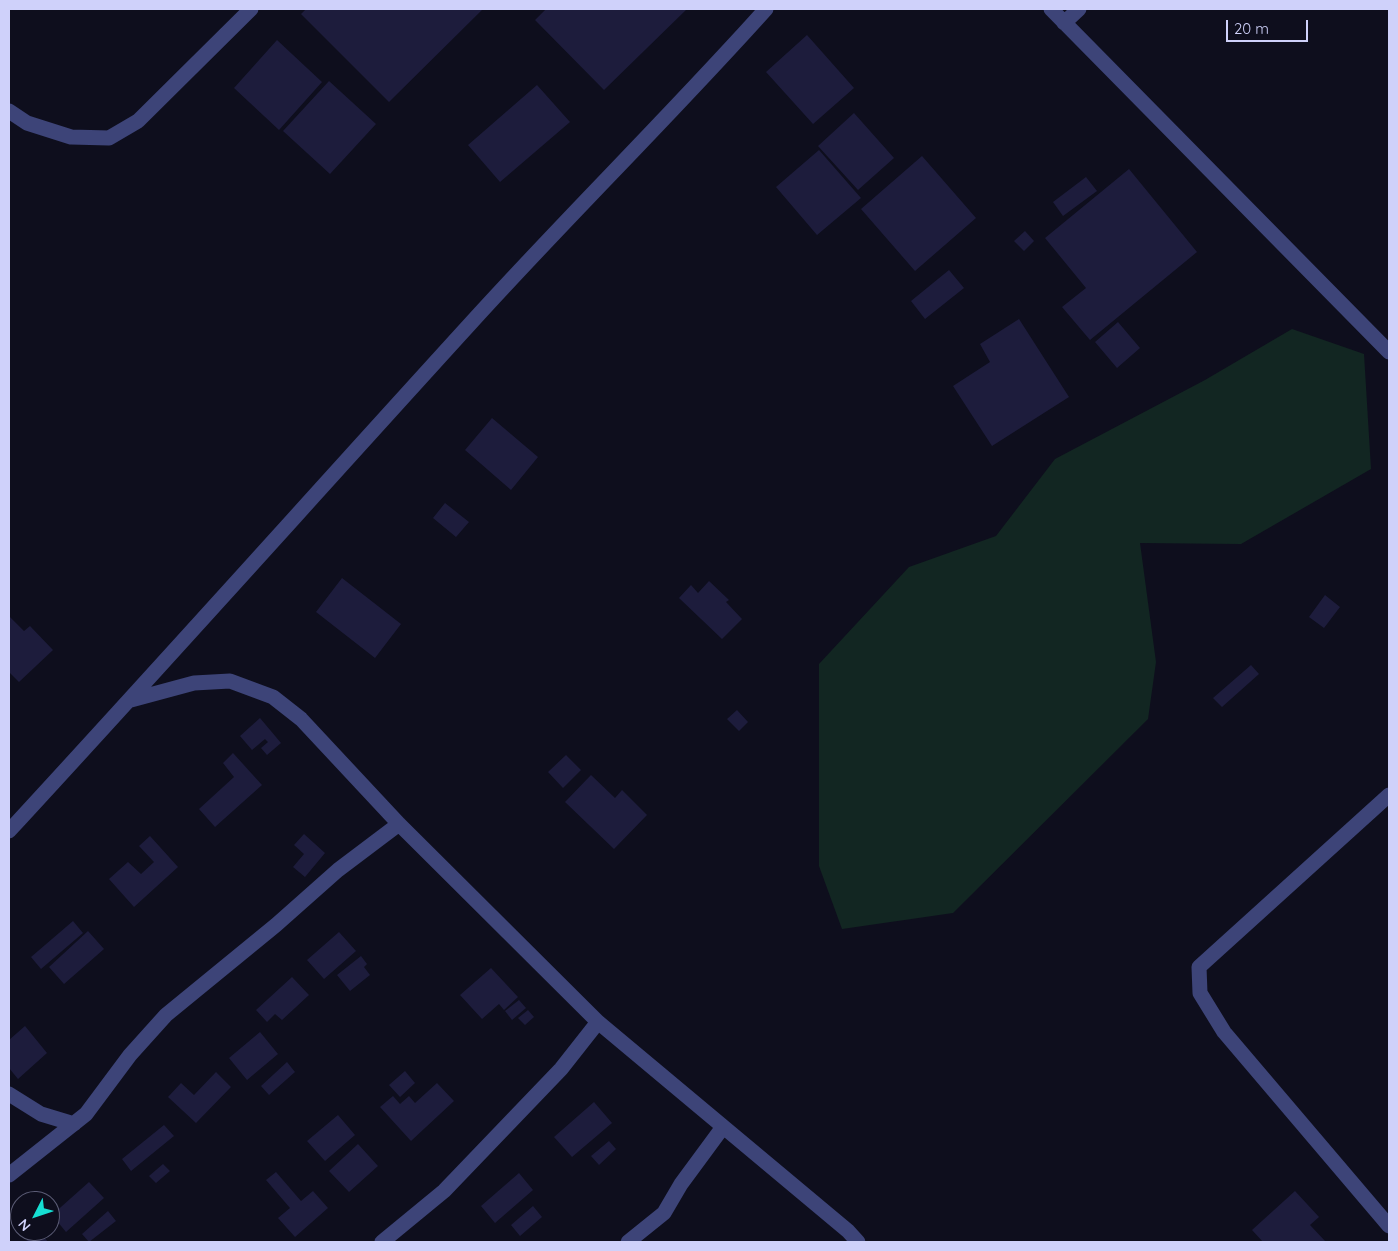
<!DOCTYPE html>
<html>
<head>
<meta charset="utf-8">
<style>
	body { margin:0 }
	#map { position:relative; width:1398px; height:1251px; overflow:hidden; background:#0e0e1d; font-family:Quicksand,sans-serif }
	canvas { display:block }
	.frame { position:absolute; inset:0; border:10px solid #cfd1fa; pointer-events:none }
	.north { position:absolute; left:10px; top:1191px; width:50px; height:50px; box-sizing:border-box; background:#0e0e1d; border:1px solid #5b5c75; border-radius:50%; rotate:229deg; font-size:14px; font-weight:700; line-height:20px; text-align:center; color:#cfd1fa }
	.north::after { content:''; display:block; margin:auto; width:18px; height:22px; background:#16dfd3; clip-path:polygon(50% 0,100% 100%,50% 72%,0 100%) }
	.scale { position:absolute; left:1226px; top:20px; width:82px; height:22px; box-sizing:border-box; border:2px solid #cfd1fa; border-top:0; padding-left:6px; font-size:15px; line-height:18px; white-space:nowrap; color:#cfd1fa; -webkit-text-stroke:4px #0e0e1d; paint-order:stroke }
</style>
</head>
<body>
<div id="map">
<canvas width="1398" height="1251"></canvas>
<div class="frame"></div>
<div class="north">N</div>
<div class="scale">20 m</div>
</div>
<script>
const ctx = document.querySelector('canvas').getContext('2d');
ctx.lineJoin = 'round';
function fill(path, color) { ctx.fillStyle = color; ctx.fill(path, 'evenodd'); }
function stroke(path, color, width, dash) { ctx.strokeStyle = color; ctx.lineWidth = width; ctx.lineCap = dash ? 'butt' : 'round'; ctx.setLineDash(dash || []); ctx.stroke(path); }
const green = new Path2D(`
	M1292 329 1364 354 1371 469 1241 544 1140 543 1156 662 1148 719 953 913 842 929 819 866V664L909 567 996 536 1055 459 1205 380Z`);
const building = new Path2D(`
	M306 9H483L389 102 301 14Z
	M546 9H687L604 90 535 20Z
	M807 35 854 88 813 124 766 72Z
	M277 40 322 82 279 130 234 88Z
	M329 81 376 124 330 174 283 131Z
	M537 85 570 122 500 182 468 145Z
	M854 113 894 158 858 190 818 146Z
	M819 150 861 198 817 235 776 187Z
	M922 156 976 218 915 271 861 209Z
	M1129 169 1197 252 1090 340 1062 307 1086 288 1045 238Z
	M1086 177 1097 191 1063 216 1053 202Z
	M1025 231 1034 241 1024 251 1014 241Z
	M949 270 964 288 925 319 911 301Z
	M1019 319 1069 397 992 446 953 386 990 362 980 344Z
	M1118 322 1140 348 1117 368 1095 342Z
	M492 418 538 457 511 490 465 450Z
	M445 503 469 522 456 537 433 518Z
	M342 578 401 624 375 658 316 612Z
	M709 581 729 600 726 602 742 619 722 639 679 598 691 585 698 593Z
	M1325 595 1340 607 1324 628 1309 617Z
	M9 616 24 631 30 626 53 650 19 682 9 672Z
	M1251 665 1259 674 1222 707 1213 698Z
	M737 710 748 722 739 731 727 719Z
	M260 718 281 743 267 755 261 748 268 742 265 739 252 750 240 736Z
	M233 753 262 785 215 827 199 809 234 777 223 763Z
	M566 755 581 770 563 788 548 772Z
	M591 775 615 798 622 790 647 815 614 849 565 802Z
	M304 834 325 853 305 877 293 867 304 854 294 845Z
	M150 836 178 867 134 907 109 879 128 862 141 874 154 862 139 846Z
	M73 921 83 933 41 969 31 957Z
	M88 931 104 949 64 984 49 967Z
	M339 932 356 951 324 979 307 960Z
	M361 956 367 964 364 967 370 975 350 991 337 975Z
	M491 968 518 997 504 1010 499 1004 482 1019 460 995Z
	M292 977 309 995 282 1020 275 1014 267 1022 256 1010Z
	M519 1000 526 1008 512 1020 505 1011Z
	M528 1010 534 1017 525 1025 518 1018Z
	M25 1026 47 1053 18 1079 9 1068V1040Z
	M260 1032 278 1054 247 1080 229 1058Z
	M287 1062 295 1072 269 1095 261 1086Z
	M405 1071 415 1083 400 1097 389 1085Z
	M216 1072 231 1087 196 1123 168 1097 181 1083 194 1095Z
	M437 1083 454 1101 411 1141 380 1107 393 1096 400 1104 409 1096 415 1103Z
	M594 1102 612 1123 572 1157 554 1137Z
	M338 1115 355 1135 325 1161 307 1141Z
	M164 1125 174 1136 131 1171 122 1159Z
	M609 1141 616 1149 599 1165 591 1156Z
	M358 1144 378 1166 349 1192 329 1171Z
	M163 1164 170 1171 156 1183 149 1176Z
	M276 1172 301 1201 313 1191 328 1208 295 1237 278 1218 290 1208 266 1180Z
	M519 1173 533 1190 495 1223 481 1206Z
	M89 1182 104 1198 66 1232 52 1215Z
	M1295 1191 1319 1217 1310 1225 1326 1242H1263L1252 1230Z
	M533 1206 542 1217 520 1236 511 1225Z
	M108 1211 116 1221 89 1242 82 1234Z
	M39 1231 48 1242H25L38 1231Z`);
const minor = new Path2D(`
	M1051 9 1389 352
	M1064 23 1079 9
	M9 111 27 123 71 137 109 138 138 121 251 9
	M131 700 194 683 230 681 273 697 301 719 399 824 598 1022 848 1231 858 1242
	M1389 795 1199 967 1200 993 1224 1032 1389 1226
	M9 831C164 663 316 493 470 324 567 217 670 116 766 9
	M9 1094 41 1114 74 1124
	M9 1175 86 1114 130 1055 166 1015 276 925 338 870 399 824
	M382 1242 444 1191 561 1069 598 1022
	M628 1242 664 1213 681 1184 723 1127`);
fill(green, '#122622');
fill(building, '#1d1c3c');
stroke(minor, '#3d4478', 15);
</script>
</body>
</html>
